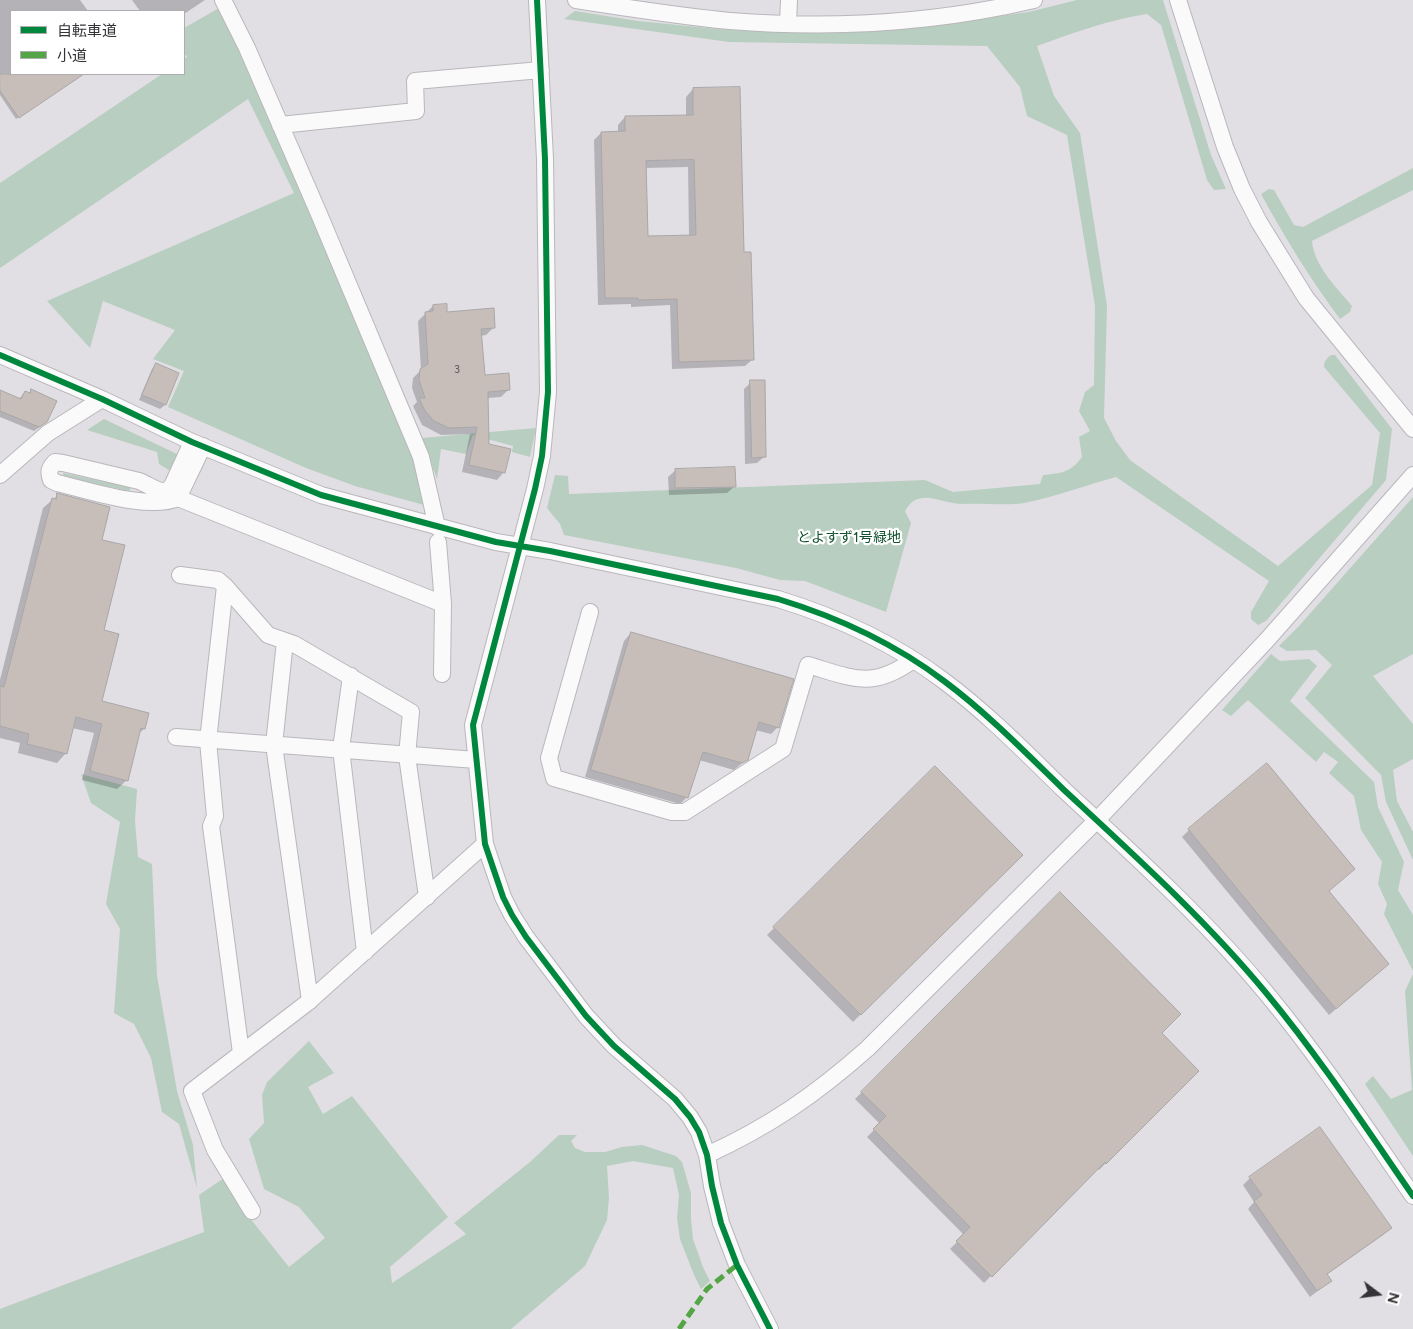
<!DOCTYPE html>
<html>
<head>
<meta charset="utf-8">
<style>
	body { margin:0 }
	#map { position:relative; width:1413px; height:1329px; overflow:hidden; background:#e1dfe4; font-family:Figtree,"Noto Sans JP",sans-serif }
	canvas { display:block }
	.legend { position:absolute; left:10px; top:10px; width:175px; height:65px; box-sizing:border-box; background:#fff; border:1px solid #aeadaf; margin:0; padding:6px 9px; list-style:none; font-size:15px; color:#353337 }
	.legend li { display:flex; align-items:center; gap:10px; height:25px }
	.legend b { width:25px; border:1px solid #aeadaf }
	.north { position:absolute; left:1353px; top:1269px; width:50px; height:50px; -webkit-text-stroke:4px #fff; paint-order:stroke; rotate:105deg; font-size:14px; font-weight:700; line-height:20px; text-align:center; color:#353337 }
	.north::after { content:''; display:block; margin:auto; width:18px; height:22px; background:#353337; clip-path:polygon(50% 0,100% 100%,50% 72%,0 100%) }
</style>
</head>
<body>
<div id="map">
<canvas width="1413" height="1329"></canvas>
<ul class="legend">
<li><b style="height:6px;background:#00873e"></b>自転車道</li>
<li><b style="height:6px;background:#53a545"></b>小道</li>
</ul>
<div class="north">N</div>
</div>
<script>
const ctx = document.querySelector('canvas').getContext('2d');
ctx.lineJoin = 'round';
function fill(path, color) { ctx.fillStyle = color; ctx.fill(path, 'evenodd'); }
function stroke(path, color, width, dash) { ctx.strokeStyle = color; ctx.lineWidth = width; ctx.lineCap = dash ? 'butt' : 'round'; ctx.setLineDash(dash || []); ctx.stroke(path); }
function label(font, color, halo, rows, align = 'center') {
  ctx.font = font + ' Figtree,"Noto Sans JP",sans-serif'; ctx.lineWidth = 4.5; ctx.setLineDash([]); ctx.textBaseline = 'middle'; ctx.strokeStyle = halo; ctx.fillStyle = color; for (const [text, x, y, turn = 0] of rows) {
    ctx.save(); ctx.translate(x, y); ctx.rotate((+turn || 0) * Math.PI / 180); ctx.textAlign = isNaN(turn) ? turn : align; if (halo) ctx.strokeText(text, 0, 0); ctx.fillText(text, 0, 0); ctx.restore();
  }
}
const green = new Path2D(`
	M1077 0H1163L1211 155 1226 189 1214 190 1207 180 1161 25 1147 14C1108 20 1073 33 1037 46L1054 96 1080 133 1107 306 1104 418 1116 441 1130 460 1278 566 1372 485 1380 433 1324 367C1324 361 1327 358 1331 355H1335L1392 429 1386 480 1266 621 1258 625 1251 619V612L1269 581 1116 477C1086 485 1055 497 1024 503 1006 506 982 503 963 504 940 504 919 486 905 511L911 523 886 612 805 581 780 580 736 568 564 535 560 524 547 508 555 475 568 476 569 494 925 480 953 492 1040 484 1043 475C1062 473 1070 473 1082 457L1079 437 1090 431 1079 411 1085 392 1094 385 1095 306 1067 135 1027 116 1020 87 987 46 729 42 564 19 575 11 638 21 728 30 844 32 918 27 1029 12Z
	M221 7 242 49 413 458 424 505 355 486 306 468 168 407 184 371 153 359 175 330 103 301 90 348 47 301 294 193 248 99 0 268V183L162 74H184V59L187 57 184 53V28Z
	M1413 168V190L1312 241C1314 266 1337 288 1352 306L1350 312 1340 319C1311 280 1285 238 1261 194L1269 189 1274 190 1294 225 1303 227Z
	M104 419 179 455 172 472 159 464 157 452 87 430Z
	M536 428 530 457 512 452 513 446 473 435 466 454 441 449 437 479 422 438Z
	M63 473 130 487 131 488 129 491 64 477Z
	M1413 497V654L1373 676 1413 724V759L1393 770 1397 801 1413 832V860L1386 802 1381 775 1305 698 1332 665 1316 650 1287 651 1279 646 1299 626Z
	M1271 654 1280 661 1309 659 1317 666 1290 701 1374 782 1378 807 1404 862 1398 890 1413 915V971L1384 914 1387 904 1378 884 1382 862 1361 830 1354 796 1329 773 1338 762 1324 752 1316 762 1248 700 1231 716 1222 710Z
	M81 774 137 789 135 821 138 857 152 864 157 976 177 1091 193 1145 197 1188 179 1124 162 1112 151 1058 134 1024 114 1013 120 929 106 904 120 822 91 803Z
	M1413 974V1156L1365 1084 1373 1076 1391 1099 1412 1090 1405 991Z
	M309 1041 334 1073 308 1087 323 1114 352 1096 448 1217 390 1267 392 1283 466 1234 454 1223 530 1162 559 1135H577L571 1141 575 1148 585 1152H605L622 1147 642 1145 676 1156 682 1162 691 1193V1219L693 1239 703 1267 710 1281 701 1289 694 1275 680 1239 677 1218 679 1195 673 1168 633 1161 607 1166 609 1198 607 1220 585 1266 511 1329H0V1309L204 1232 199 1195 224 1178 245 1212 289 1267 325 1238 299 1207 264 1189 249 1139 264 1123 262 1095 267 1082Z`);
const shadow = new Path2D(`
	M0 0H80L88 11H11V74H83L16 119 0 95Z
	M132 0H205L184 14V11H140Z
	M693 89 743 253 753 359 745 366 672 369 670 305 631 307V304L598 305 594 140 601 133H618V125L625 117 686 116V97ZM688 167 689 236 647 237 645 168Z
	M433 306 446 313 493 328 486 335 480 336 484 377 509 389 501 397 487 398V445L504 472 497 480 462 472 470 434 441 435 422 425 413 406 417 402 412 388 413 378 421 370 418 321Z
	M156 365 178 374 165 405 160 409 139 400 152 369Z
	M751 382 765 456 757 463 745 464 744 389Z
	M31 391 46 421 41 426 34 431 0 417V392L19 399 25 392 28 394Z
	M676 470 735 486 727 493 669 495 668 477Z
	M58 495 101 541 102 631 100 702 144 729 138 734 127 780 117 789 82 780 94 733 72 728 66 753 57 763 18 753 20 743 0 738V680L43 508Z
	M631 633 778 727 771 734 755 730 747 759 734 770 699 760 687 797 680 804 585 777 624 641Z
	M935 768 1021 855 853 1022 767 935Z
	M1189 830 1328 892 1388 964 1329 1015 1182 837Z
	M1060 894 1160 1033 1198 1071 1099 1170 1097 1168 984 1283 950 1249 964 1235 867 1137 880 1124 855 1099Z
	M1320 1128 1390 1228 1383 1235 1326 1275 1330 1281 1310 1297 1248 1209 1254 1202 1243 1185 1250 1178Z`);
const building = new Path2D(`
	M0 74H84L19 118 0 91Z
	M740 87 744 252H751L754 360 679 362 677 299 638 300V298H605L601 132 625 131V116L693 115V88ZM694 160 696 235 648 236 646 161Z
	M447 304V312L494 308 495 328 481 329 485 375 509 373 510 390 488 392 489 444 511 449 505 473 469 465 477 427 449 428 434 421 425 411 419 398H425L419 380 420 369 428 364 425 312 433 311V305Z
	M156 363 179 373 166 405 142 395Z
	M750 380H765L766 457 752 458Z
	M31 389 57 401 47 422 39 427 0 411V390L21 399 25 391 30 393Z
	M735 467 736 487 675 488V469Z
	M57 493 110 507 102 540 125 545 104 630 119 634 102 701 149 713 145 729 141 728 128 781 90 771 102 724 76 717 67 754 27 744 29 734 0 726V686L4 687 52 498 56 499Z
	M631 632 794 679 779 728 759 722 748 760 742 763 703 752 688 798 591 770Z
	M1267 763 1355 869 1329 891 1389 964 1336 1009 1188 829Z
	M935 766 1023 855 861 1015 773 927Z
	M1060 892 1181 1014 1162 1033 1199 1071 1106 1164 1105 1162 992 1277 956 1241 970 1227 873 1129 886 1116 861 1092Z
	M1320 1127 1392 1228 1327 1274 1332 1281 1317 1291 1254 1201 1262 1195 1249 1177Z`);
const minor = new Path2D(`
	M223 0 247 48 319 214 421 457 437 527
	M537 0 545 159 548 392 542 456 535 489 473 725 485 844 503 897 512 915 526 937 586 1016 614 1046 675 1099 690 1117 699 1132 707 1155 712 1186 721 1223 737 1265 770 1329
	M576 0C627 8 678 16 730 21 831 29 936 23 1034 0
	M1178 0 1225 147 1242 189 1259 222 1306 298 1413 429
	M788 23 789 0
	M280 125 416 111 415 81 541 70
	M0 355 102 399 192 442 321 495 496 542 550 551 778 599C837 617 894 643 944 681 987 713 1025 752 1063 789 1133 854 1206 920 1267 994 1320 1058 1366 1128 1413 1196
	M192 442 172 486 166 492C158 492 147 484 139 481L63 463 55 462C49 468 48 472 51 480L57 483C88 490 149 511 178 498L203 446
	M0 475 48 433 102 399
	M168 494 443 604
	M438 542 443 604 442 674
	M180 575 218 580 225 586 268 635 294 644 411 712 407 756 427 897
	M225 586 208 741 215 816 211 826 241 1053
	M590 612 549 758 554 778 672 812H685L783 749 808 665C852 678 872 690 913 660
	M285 641 274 745 310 1001
	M351 676 341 749 365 952
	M176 737 476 760
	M707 1155C770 1126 815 1095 867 1049L1097 820 1266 641 1413 475
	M252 1211 215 1150 192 1091 307 1003 485 844`);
const quiet = new Path2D(`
	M679 1329 707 1289 737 1265`);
const cycleway = new Path2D(`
	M537 0 545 159 548 392 542 456 535 489 473 725 485 844 503 897 512 915 526 937 586 1016 614 1046 675 1099 690 1117 699 1132 707 1155 712 1186 721 1223 737 1265 770 1329
	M0 355 102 399 192 442 321 495 496 542 550 551 778 599C837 617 894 643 944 681 987 713 1025 752 1063 789 1133 854 1206 920 1267 994 1320 1058 1366 1128 1413 1196`);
const numberNames = [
	["3",457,370]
];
const parkNames = [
	["とよすず1号緑地",849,538]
];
fill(green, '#b8cec1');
fill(shadow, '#0003');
fill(building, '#c8beb9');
stroke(building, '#a8a6a7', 1);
stroke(minor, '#b9b7bb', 18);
stroke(minor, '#fafafb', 16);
stroke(quiet, '#53a545', 5, [10, 5]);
stroke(cycleway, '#00873e', 6);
label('11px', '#5a5658', null, numberNames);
label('14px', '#0f4f2d', '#fff', parkNames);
</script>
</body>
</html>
